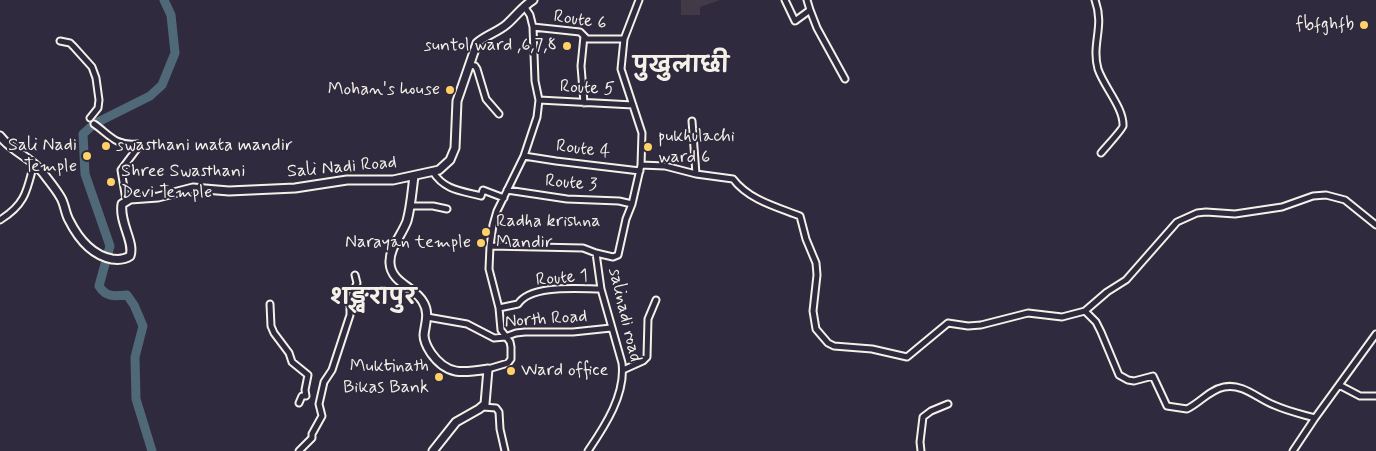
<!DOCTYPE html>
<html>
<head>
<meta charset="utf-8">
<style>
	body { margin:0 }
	canvas { display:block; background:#2f2a3d }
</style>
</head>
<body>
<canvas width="1376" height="451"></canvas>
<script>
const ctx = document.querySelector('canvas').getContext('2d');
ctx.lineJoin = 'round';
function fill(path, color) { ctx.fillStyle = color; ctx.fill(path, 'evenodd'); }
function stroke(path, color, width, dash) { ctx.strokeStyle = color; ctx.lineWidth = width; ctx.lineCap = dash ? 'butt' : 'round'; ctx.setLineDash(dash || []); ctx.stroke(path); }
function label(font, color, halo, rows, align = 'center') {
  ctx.font = font + ' Mynerve,"Playpen Sans Deva",sans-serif'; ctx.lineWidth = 4; ctx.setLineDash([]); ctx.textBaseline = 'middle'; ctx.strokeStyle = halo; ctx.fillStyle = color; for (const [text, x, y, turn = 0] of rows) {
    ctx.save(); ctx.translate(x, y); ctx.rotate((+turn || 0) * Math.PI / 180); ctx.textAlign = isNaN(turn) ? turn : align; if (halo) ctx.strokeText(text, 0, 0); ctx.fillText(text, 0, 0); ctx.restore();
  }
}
const built = new Path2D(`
	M681 0H720L700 7V15H681Z`);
const river = new Path2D(`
	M152 451 136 399 135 357 143 326 134 305 127 295C116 296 106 298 99 286L110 246 85 174 83 134 94 124 150 96 162 85 175 53 171 15 164 0`);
const minor = new Path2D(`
	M785 0 795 21 810 10 807 0
	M1095 0C1105 27 1091 43 1098 69 1104 87 1124 108 1123 126 1122 130 1105 148 1101 153
	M810 10 817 28 845 79
	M533 27 580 32 587 39H624
	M60 41 70 43 74 47 92 67 96 78 99 100 98 108 90 118
	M470 65 475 66 477 69 486 99 499 114
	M539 100 633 105
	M584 103 581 66 584 36
	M692 121 696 174
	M94 124C110 135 115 146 137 144L139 146 121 170 126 200
	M524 156 556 161 640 171
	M641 165 665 166 696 174 733 179C749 200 777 207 800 216L806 239 816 263 817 275 813 311 816 329 828 343 834 346 872 349 907 357 948 323 968 326 981 325 1028 313 1062 317 1085 311 1107 292 1126 280 1177 222 1197 213 1206 212 1235 214 1282 207 1313 196 1326 195 1345 200 1376 225
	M433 172C444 190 462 191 481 196L483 190 504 198
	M507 190 567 199 619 201 632 204
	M410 206H433L447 209
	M0 220C26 204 27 190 34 163
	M490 246 583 248 596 253
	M270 304 271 326 274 333 289 353 292 362 308 375 305 390 306 396H302L299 403
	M499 308 518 304C531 284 579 289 601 289
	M1085 311 1096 322 1101 332 1119 375 1128 380 1134 381 1153 376 1167 406 1187 409C1200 403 1209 390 1224 387 1243 383 1258 399 1274 405 1287 411 1301 414 1315 418
	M427 317 467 324 494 338 505 337 516 333 525 332H573L611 328
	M488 369 508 363 511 359V347L510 342 501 330 499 308 489 269 490 246 493 225 497 211 524 156 537 117 539 100 535 81 533 27 530 15 524 6
	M623 370 643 361 647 357 648 319 656 300
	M1339 385 1360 396H1376
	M483 407 496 408 499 412 500 429 505 451
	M299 451 312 438V434L322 416 319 404 324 382 332 370 350 315V301L357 283 355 275
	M588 451C605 426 626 394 622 363L601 289 596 253 613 257 618 255 626 219 632 204 641 165 642 133 621 69 624 39 639 0
	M921 451 920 442 923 417 931 411 948 404
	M1293 451 1315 418 1376 334`);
const major = new Path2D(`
	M0 136C12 152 31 157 43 173 49 181 56 189 61 198 65 205 65 213 69 220 78 238 91 255 112 259 119 260 124 260 130 256 135 242 119 223 122 204L130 199 158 197 193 188 229 191 295 188 347 180H393L439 170 450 160 455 148 457 101 477 43C486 35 498 32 507 24 516 16 523 6 533 0
	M414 176C412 191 411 207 407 221 402 235 389 248 390 263 391 283 415 287 423 302 430 313 425 324 424 335 424 342 427 347 431 353 447 376 463 373 488 369L485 404 479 409 456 422 433 451`);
const markers = [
	[1364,25,5,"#ffd166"],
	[567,46,5,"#ffd166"],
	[450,90,5,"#ffd166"],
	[106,146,5,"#ffd166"],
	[648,147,5,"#ffd166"],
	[87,156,5,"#ffd166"],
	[111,182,5,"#ffd166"],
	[486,232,5,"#ffd166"],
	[481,243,5,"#ffd166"],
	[511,371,5,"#ffd166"],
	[439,377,5,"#ffd166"]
];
const streetNames = [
	["Route 6",580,21,8],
	["Route 5",587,89,3],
	["Route 4",583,150,7],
	["Sali Nadi Road",342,168,-5],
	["Route 3",571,184,5],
	["Route 1",562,279,-5],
	["salinadi road",624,315,77],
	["North Road",546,320,-4]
];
const poiNames = [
	["fbfghfb",1354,25],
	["suntol ward ,6,7,8",557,46],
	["Mohan's house",440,90],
	["pukhulachi",658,137,"left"],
	["ward 6",658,158,"left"],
	["Sali Nadi",77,146],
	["Temple",77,167],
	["swasthani mata mandir",116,146,"left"],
	["Shree Swasthani",121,172,"left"],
	["Devi Temple",121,193,"left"],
	["Radha krishna",496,222,"left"],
	["Mandir",496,243,"left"],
	["Narayan temple",471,243],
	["Muktinath",429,367],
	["Bikas Bank",429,388],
	["Ward office",521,371,"left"]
];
const districtNames = [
	["पुखुलाछी",681,67],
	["शङ्खरापुर",373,299]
];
fill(built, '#433a48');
stroke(river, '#506979', 9);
stroke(minor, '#f4f1e8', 9);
stroke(major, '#f4f1e8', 11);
stroke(minor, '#2f2a3d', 5);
stroke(major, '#2f2a3d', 7);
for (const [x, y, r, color] of markers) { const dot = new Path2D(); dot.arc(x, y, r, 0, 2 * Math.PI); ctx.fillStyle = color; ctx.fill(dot); stroke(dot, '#2f2a3d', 2); }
label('18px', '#f4f1e8', '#2f2a3d', streetNames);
label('18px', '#f4f1e8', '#2f2a3d', poiNames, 'right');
label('bold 22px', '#f4f1e8', '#2f2a3d', districtNames);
</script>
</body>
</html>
